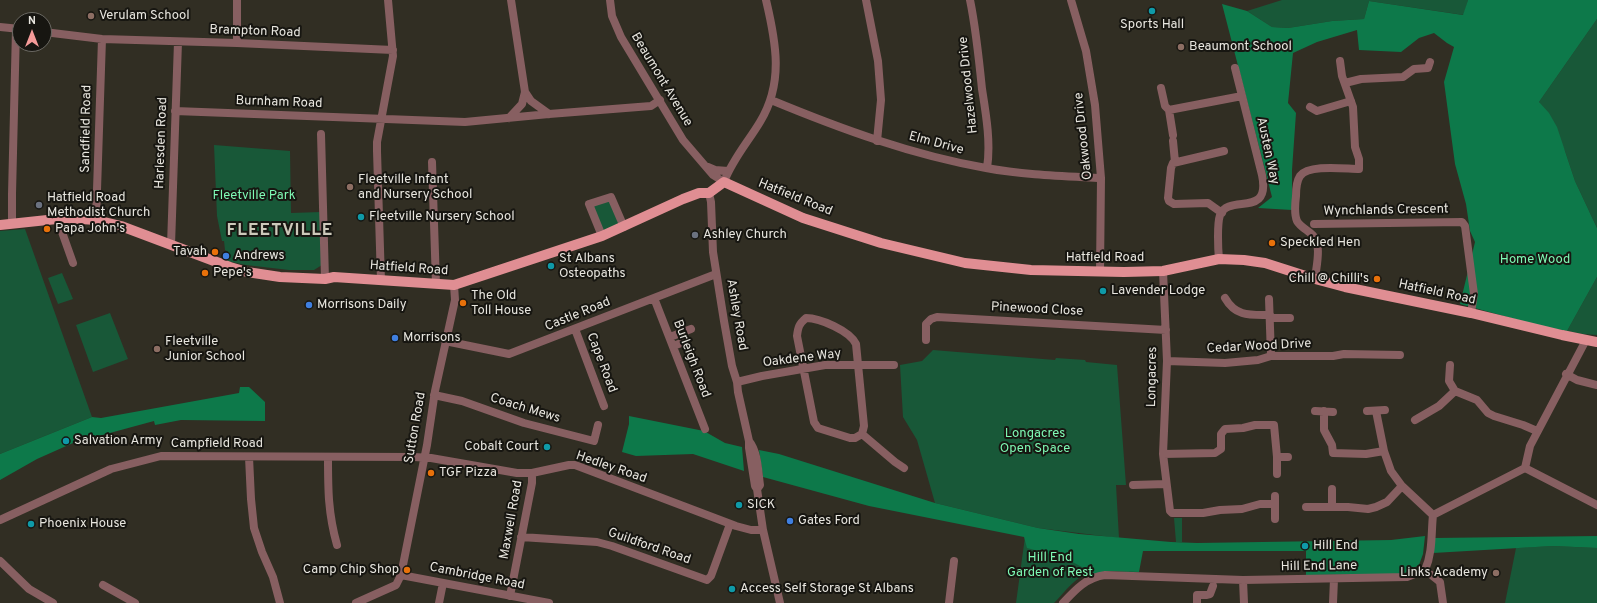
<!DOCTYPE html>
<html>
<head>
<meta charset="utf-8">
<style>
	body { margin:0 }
	#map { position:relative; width:1597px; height:603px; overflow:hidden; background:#312e23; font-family:Overpass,sans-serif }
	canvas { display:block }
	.north { position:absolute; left:12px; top:12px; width:40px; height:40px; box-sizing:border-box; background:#171611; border:1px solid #6b6963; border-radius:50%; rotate:0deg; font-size:11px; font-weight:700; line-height:16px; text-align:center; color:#e8e6df }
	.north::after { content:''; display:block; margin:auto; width:14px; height:18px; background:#f59b99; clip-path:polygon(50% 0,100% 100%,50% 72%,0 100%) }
</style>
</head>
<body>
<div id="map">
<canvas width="1597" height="603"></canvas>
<div class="north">N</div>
</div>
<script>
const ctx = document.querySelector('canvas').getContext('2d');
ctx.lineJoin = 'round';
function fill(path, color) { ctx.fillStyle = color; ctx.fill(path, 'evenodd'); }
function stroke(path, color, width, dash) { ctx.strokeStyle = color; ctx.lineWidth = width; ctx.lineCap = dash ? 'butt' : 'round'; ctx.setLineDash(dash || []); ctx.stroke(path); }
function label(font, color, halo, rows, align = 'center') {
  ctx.font = font + ' Overpass,sans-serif'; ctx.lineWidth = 4; ctx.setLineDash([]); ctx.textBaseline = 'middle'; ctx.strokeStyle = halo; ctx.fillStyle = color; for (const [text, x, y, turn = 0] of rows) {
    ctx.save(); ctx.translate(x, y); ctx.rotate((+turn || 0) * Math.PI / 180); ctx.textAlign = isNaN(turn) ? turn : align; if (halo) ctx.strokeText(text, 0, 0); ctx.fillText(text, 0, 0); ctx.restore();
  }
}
const green = new Path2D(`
	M1282 0H1468L1464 15 1369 1 1364 19 1332 21 1288 28 1272 27 1247 11Z
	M1597 19V228L1575 181 1565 151 1539 102Z
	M214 145 290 151 291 213 321 212 322 265 314 270H289L246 265 227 261 228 252 225 250 224 241H222L217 216Z
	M609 198 621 226 601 234 590 205Z
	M25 229 92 417 0 454V231Z
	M62 273 73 299 58 304 48 278Z
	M1597 277V335L1583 334 1567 331Z
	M110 313 128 359 93 372 76 325Z
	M933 350 1055 360 1056 358 1085 360 1086 362 1117 365 1126 485H1116L1119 538 1038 528 935 503 917 440 903 417 900 365 922 361Z
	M1174 518H1182V542H1176Z
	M1025 537 1130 549 1129 572C1116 571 1102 569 1090 572 1076 576 1064 593 1054 603H1016Z
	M1553 546 1597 548V603H1505L1516 548Z`);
const forest = new Path2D(`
	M1468 0H1597V19L1539 102 1549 113 1557 127 1575 181 1597 228V277L1567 331 1544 327 1460 304 1475 242 1470 231 1466 204 1455 164 1444 82 1454 47 1447 43 1434 33 1419 38 1401 52 1359 50 1357 30 1317 42 1293 53 1288 103 1296 113 1292 170V210L1258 208 1272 197 1222 4 1247 11 1272 27 1288 28 1332 21 1364 19 1369 1 1463 15Z
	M240 387H249L265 402V421L181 420 155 425 154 421 73 443 37 459 0 480V454L92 417 101 418 239 393Z
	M629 416 704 431 725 443 742 447 744 471 693 454 636 456 622 452 629 424Z
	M759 450 779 454 935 503 1038 528 1079 534 1171 542 1197 543 1391 540 1425 536 1423 554 1419 565 1403 574 1306 575V551H1143L1139 572 1106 571 1095 574 1065 558 1027 548 1024 537 869 506 763 477Z
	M1597 536V548L1553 546 1433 553 1434 538Z`);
const minor = new Path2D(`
	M610 0 612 16 621 37 683 140 713 175 724 182C732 160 748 142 760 122 784 83 776 42 766 0
	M866 0 878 61 881 100 877 141
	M970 0C976 29 979 59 982 89 986 114 991 143 987 168
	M1071 0 1086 51 1095 105 1101 178 1100 272
	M0 27 20 29
	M44 32 102 39 237 43 393 50
	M237 43V0
	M1345 83 1361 79 1403 77 1414 69 1428 68 1430 62
	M1161 88 1165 106 1169 110 1242 96
	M525 92 531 101 549 114
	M771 100C841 129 912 155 986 168 1024 175 1063 176 1101 178
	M1310 107 1317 111 1351 101
	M1169 110 1173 135
	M175 111 465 122 549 114 651 106 660 100
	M509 118 522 104 525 92 511 0
	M321 134 325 279
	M1173 141 1175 162
	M432 162 436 284
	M708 167 715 170 728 171
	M709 193 711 202 713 252 724 321 732 366 737 382 738 392 749 441V448L755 486 757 489 763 530 780 603
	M1222 213 1208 203 1174 204 1169 201 1168 198 1171 168 1173 163 1224 151
	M57 218 73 263
	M96 220 102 39
	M12 224V194L16 29
	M1314 224 1462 222 1465 226 1474 294 1471 313
	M602 236 589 204 611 197 624 227
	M171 245 178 42
	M1219 259C1218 249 1217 224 1220 215 1229 193 1271 219 1262 175L1235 68
	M1163 271 1167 361 1163 454 1170 511 1172 513H1203L1220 510 1242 509 1260 504H1275
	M1315 279C1316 268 1320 253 1317 243 1315 232 1302 230 1297 221 1294 214 1295 204 1296 196 1296 190 1296 182 1300 176 1309 164 1345 169 1359 169V159L1355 147 1353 107 1342 76 1340 61
	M381 281 377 151V142L393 56 388 0
	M654 298 705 429
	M1225 298C1236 317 1250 315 1270 315
	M1269 299 1271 356
	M806 318C820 318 850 331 856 344L864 426 862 434 855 438H850L818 428 814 422 797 336C798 327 799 324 806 318Z
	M1270 318H1290
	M575 329 604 406
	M670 337 691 329
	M926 340V324L931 319 937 317 1166 330
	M445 341 509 354 716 274
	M673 346 684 342 685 345
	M1167 361 1225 363 1258 360 1271 356H1333L1344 354 1400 355
	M1566 374 1577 380 1597 385
	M737 382 762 376 825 365H894
	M1455 391 1477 400 1488 413 1494 416 1523 425 1537 431
	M434 395 462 401 524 423 594 441 598 425
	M1315 411 1333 412
	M1324 411V430L1332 445 1333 453 1366 454 1384 451
	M1367 411 1385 410
	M1376 411 1384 451 1391 471 1402 486 1433 515
	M1415 420 1439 406 1455 391 1449 381 1450 365
	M862 434 895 462 904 468
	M749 441C758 452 758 471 760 485L757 489
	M1163 454 1215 453 1221 449V434L1225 429 1243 428 1255 425H1274L1277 457H1288
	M249 457 251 499 254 528 262 552 273 577 280 603
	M328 457C328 489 328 513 337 545
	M1277 457V474
	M1525 468 1530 446 1586 340
	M1525 468 1597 505
	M1133 485 1166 484
	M1275 496V519
	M1306 507H1348L1368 509 1376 507 1387 502 1402 486
	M1332 507V489
	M1433 515 1525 468
	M0 520 111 469 161 456 414 457 431 458 517 473H532L569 465H575L736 526 751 530H763
	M521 537 597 542 612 546 707 580 711 576 730 524
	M0 561 29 589 53 603
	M1425 570 1440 582 1443 603
	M401 575 549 603
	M1243 580 1244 603
	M103 585 135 603
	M510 596 532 483V473
	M356 603 396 585 401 575 427 445 435 391 455 300 454 285
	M439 603 443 583
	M949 603 954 561
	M1063 603C1075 590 1087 577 1105 575L1243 580 1407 577 1425 570C1433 552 1431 533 1433 515
	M1197 603V595H1206L1210 594 1213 586
	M1333 603 1334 579`);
const major = new Path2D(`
	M0 225 66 218 96 220 121 226 230 267 247 272 280 277 325 279 334 277 454 285 602 236 683 199 699 193H709L724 182 803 218 881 243 965 263 1031 270 1124 272 1163 271 1219 259 1244 260 1265 263 1315 279 1345 287 1471 313 1562 335 1597 342`);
const markers = [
	[1152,11,4,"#0f9aa8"],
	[91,16,4,"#8d6e63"],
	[1181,47,4,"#8d6e63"],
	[350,187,4,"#8d6e63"],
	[39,205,4,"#6b7280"],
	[361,217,4,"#0f9aa8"],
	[47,229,4,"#e8710a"],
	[695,235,4,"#6b7280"],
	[1272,243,4,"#e8710a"],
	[215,252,4,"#e8710a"],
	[226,256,4,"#3f7fe0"],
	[551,266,4,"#0f9aa8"],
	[205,273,4,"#e8710a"],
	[1377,279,4,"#e8710a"],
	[1103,291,4,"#0f9aa8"],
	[463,303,4,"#e8710a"],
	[309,305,4,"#3f7fe0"],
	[395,338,4,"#3f7fe0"],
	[157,349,4,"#8d6e63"],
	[66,441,4,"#0f9aa8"],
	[547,447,4,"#0f9aa8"],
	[431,473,4,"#e8710a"],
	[739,505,4,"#0f9aa8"],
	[790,521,4,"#3f7fe0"],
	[31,524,4,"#0f9aa8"],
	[1305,546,4,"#0f9aa8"],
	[407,570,4,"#e8710a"],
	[1496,573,4,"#8d6e63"],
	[732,589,4,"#0f9aa8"]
];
const poiNames = [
	["Verulam School",99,16],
	["Sports Hall",1152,25,"center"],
	["Beaumont School",1189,47],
	["Fleetville Infant",358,180],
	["and Nursery School",358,195],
	["Hatfield Road",47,198],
	["Methodist Church",47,213],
	["Fleetville Nursery School",369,217],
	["Papa John's",55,229],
	["Ashley Church",703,235],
	["Speckled Hen",1280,243],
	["Tavah",207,252,"right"],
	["Andrews",234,256],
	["St Albans",559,259],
	["Osteopaths",559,274],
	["Pepe's",213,273],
	["Chill @ Chilli's",1369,279,"right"],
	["Lavender Lodge",1111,291],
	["The Old",471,296],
	["Toll House",471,311],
	["Morrisons Daily",317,305],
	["Morrisons",403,338],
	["Fleetville",165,342],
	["Junior School",165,357],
	["Salvation Army",74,441],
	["Cobalt Court",539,447,"right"],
	["TGF Pizza",439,473],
	["SICK",747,505],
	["Gates Ford",798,521],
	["Phoenix House",39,524],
	["Hill End",1313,546],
	["Camp Chip Shop",399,570,"right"],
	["Links Academy",1488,573,"right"],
	["Access Self Storage St Albans",740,589]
];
const streetNames = [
	["Brampton Road",255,32,2],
	["Beaumont Avenue",661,80,59],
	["Hazelwood Drive",969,85,-96],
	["Burnham Road",279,103,2],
	["Sandfield Road",87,129,-89],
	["Oakwood Drive",1084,136,-96],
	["Harlesden Road",162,143,-88],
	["Elm Drive",936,144,15],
	["Austen Way",1267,151,78],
	["Hatfield Road",795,198,22],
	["Wynchlands Crescent",1386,211,-1],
	["Hatfield Road",1105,258],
	["Hatfield Road",409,269,4],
	["Hatfield Road",1437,293,12],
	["Pinewood Close",1037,310,3],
	["Castle Road",578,315,-22],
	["Ashley Road",736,315,80],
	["Cedar Wood Drive",1259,347,-3],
	["Burleigh Road",691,359,69],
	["Oakdene Way",802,359,-7],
	["Cape Road",601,363,69],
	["Longacres",1153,377,-89],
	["Coach Mews",525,409,17],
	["Sutton Road",416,428,-80],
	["Campfield Road",217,444],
	["Hedley Road",611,468,19],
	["Maxwell Road",512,520,-80],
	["Guildford Road",649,547,19],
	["Hill End Lane",1319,567,-1],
	["Cambridge Road",477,577,11]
];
const parkNames = [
	["Fleetville Park",254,196],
	["Home Wood",1535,260],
	["Longacres",1035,434],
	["Open Space",1035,449],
	["Hill End",1050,558],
	["Garden of Rest",1050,573]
];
const districtNames = [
	["FLEETVILLE",280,232]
];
fill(green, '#185838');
fill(forest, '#0d794a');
stroke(minor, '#875f61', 8);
stroke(major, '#e08e93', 10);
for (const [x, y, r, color] of markers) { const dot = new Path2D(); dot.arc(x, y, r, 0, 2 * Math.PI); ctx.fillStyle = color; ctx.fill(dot); stroke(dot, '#171611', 1.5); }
label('13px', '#e8e6df', '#171611', poiNames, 'left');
label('13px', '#e8e6df', '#171611', streetNames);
label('13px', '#7ffab5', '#171611', parkNames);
ctx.letterSpacing = '1px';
label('bold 17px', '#ccc9ba', '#171611', districtNames);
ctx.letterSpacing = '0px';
</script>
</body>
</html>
